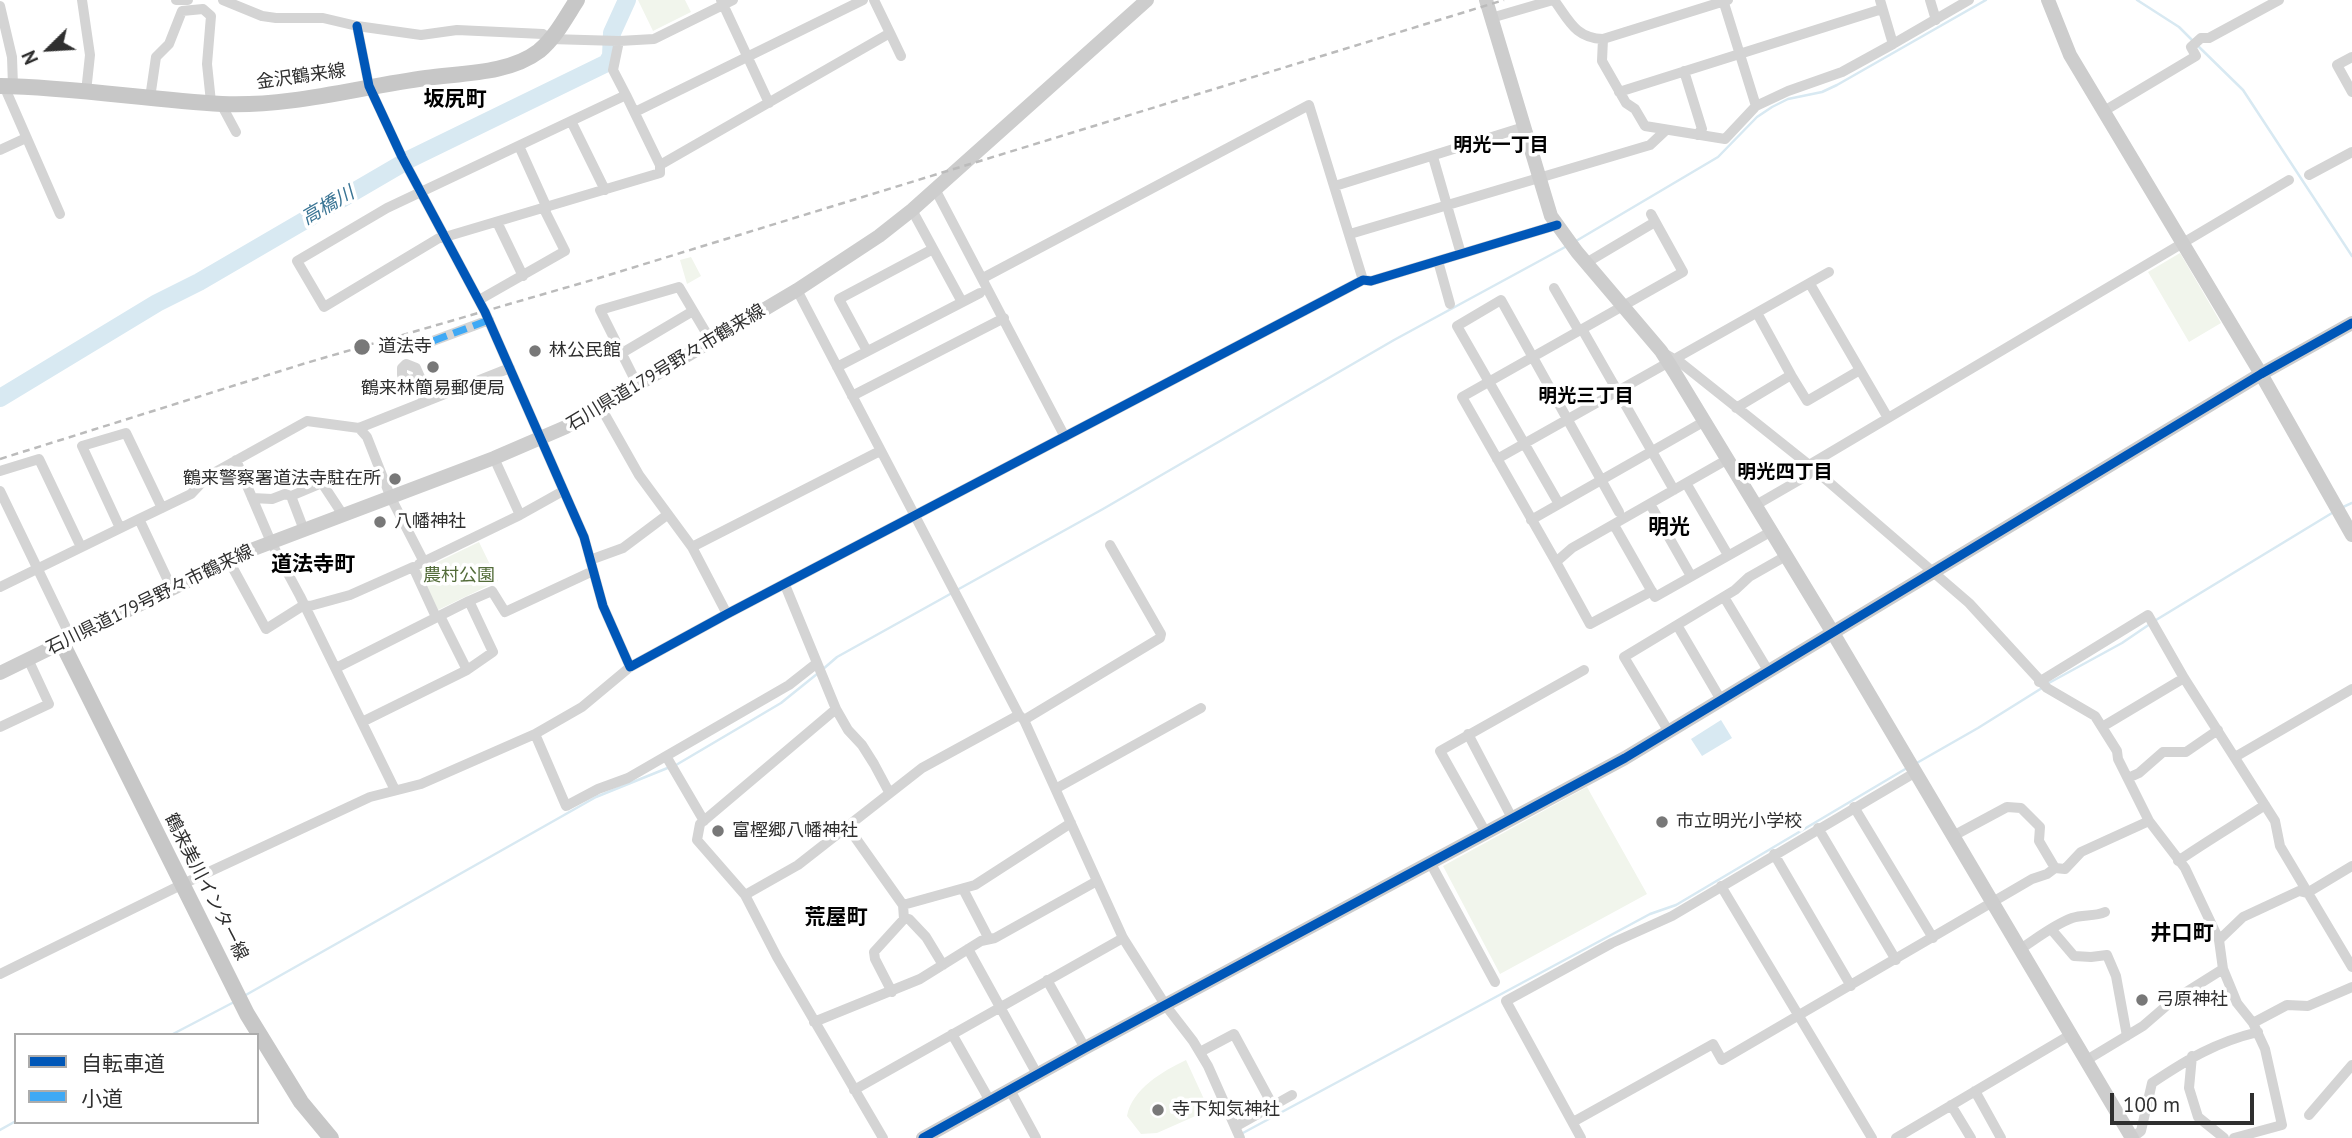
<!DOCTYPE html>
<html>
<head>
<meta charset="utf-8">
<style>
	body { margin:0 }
	#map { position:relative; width:2352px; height:1138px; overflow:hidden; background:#fff; font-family:"PT Sans","Noto Sans JP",sans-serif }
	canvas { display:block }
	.legend { position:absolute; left:14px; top:1033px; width:245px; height:91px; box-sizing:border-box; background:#fff; border:2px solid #acacac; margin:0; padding:9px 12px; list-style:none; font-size:21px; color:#2f2f2f }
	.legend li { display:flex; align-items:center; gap:14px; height:35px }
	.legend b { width:35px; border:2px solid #acacac }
	.north { position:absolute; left:14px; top:14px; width:70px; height:70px; -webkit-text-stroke:5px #fff; paint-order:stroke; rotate:246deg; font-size:19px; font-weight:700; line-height:28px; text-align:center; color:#2f2f2f }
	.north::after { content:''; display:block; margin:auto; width:24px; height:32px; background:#2f2f2f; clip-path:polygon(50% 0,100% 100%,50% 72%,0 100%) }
	.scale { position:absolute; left:2110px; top:1093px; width:144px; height:32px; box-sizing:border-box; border:4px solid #2f2f2f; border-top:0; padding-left:9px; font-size:21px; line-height:24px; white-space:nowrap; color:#2f2f2f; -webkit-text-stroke:5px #fff; paint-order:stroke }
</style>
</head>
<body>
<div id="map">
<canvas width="2352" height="1138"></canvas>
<ul class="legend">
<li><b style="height:9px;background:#0057b8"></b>自転車道</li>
<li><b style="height:9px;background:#3fa9f5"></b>小道</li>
</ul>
<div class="north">N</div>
<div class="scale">100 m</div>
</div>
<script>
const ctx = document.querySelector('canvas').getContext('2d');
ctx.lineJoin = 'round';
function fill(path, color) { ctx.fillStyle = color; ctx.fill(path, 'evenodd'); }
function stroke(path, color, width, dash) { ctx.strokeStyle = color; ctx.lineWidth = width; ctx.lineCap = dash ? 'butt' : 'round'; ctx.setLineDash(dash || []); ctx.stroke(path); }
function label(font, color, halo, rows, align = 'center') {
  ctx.font = font + ' "PT Sans","Noto Sans JP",sans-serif'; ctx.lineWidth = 7; ctx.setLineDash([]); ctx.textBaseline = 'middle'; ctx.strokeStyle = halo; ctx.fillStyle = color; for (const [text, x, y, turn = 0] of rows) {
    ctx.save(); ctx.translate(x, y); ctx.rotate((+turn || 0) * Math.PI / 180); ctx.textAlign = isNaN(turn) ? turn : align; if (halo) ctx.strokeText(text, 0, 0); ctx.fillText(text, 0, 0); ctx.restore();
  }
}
const green = new Path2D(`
	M638 0H685L691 12 653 31Z
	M2180 253 2221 323 2189 342 2148 272Z
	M691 257 701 276 687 284 680 260Z
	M479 542 498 581 438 610 419 571Z
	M1587 787 1647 894 1500 974 1443 866Z
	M1186 1060 1209 1110 1157 1133 1141 1134 1127 1116C1132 1089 1163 1071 1186 1060Z`);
const water = new Path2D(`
	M1721 720 1732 738 1702 756 1691 739Z`);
const stream = new Path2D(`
	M2137 0 2179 27 2193 41
	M2197 45 2243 90 2352 256
	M1576 241 1718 157 1757 117 1772 107 1788 99 1822 92 1837 85 1986 0
	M2341 508 2352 503
	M957 590 1103 509 1394 340 1567 246
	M2156 620 2332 513
	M822 670 837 657 952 593
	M2047 684 2122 643 2150 624
	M1915 764 1978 728 2042 688
	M676 765 781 703 817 674
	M244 996 596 797 670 767
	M171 1035 236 1001
	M0 1130 16 1121
	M1241 1134 1650 914 1676 905 1907 768`);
const river = new Path2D(`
	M0 398 157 303 199 282 410 159 607 63 611 56 612 33 627 0`);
const street = new Path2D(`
	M82 0 90 55 86 92
	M176 0H188
	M223 0 262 16 276 18H323L357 26 421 35 457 30 543 34 550 39 619 41 654 39 733 0
	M721 0 769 103
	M1554 0C1569 20 1575 38 1603 39L1728 0
	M1880 0 1893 44 1969 0
	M1930 0 1936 20
	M0 6 12 57 13 86
	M1491 18 1553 0
	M357 26 369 86 402 157 485 312 584 537 603 606 630 667 727 614 1363 280 1371 281 1557 225
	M890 33 901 56
	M1603 39 1602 61 1626 103 1635 109 1645 126 1725 139 1756 106 1723 0
	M619 41 613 70 626 95
	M2352 57 2337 65 2352 92
	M1684 71 1702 129 1697 135
	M4 86 60 214
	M1619 92 1882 9
	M150 98 156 57 169 44 182 11 203 9 211 16 207 64 211 102
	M221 104 236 132
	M1756 106 1788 91 1842 72 1893 44
	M2104 111 2196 56 2191 47 2201 38H2209L2279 0
	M635 112 863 0
	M571 121 605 190
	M519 146 547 208
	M0 150 26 138
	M1433 157 1461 254
	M660 165 890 33 874 0
	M2309 175 2352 152
	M1335 186 1524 127
	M935 189 1065 437
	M912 210 962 302
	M497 222 523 276
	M1350 234 1650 145 1666 130
	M444 235 324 307 297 261 387 208 626 95 660 165V173L445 237
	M1438 261 1450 304
	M1586 263 1655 222
	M983 278 1309 105 1363 280
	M1810 284 1888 418
	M1554 288 1579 331
	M797 290 1019 715 1024 720 1123 938 1166 1006 1193 1041 1208 1066 1240 1138
	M479 300 565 251 544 209
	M1757 313 1791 375
	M1582 329 1674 490
	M414 348 489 320
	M867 351 839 299 933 249
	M1662 352 1681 363 1809 465 1969 603 2047 688 2095 716 2117 751 2118 759 2149 821 2185 868 2219 940 2223 969 2237 1003 2253 1023 2265 1049 2282 1125 2234 1138
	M622 353 693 311
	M837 367 980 293
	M637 384 600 310 679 287 711 341
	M852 396 1004 318
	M425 402 415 379 408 380 402 375V368L406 364 416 368 430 400
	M600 406 639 475 692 547 727 614
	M1736 408 1791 375 1807 401 1860 370
	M359 428 510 368
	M494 458 520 515
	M1497 459 1829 272
	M236 460 271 542 300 596 395 790
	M1809 465 2289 180
	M0 471 39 459 81 547
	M1686 483 1728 555
	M0 491 71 638
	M291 496 304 530
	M252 498 272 499 285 494 291 496 322 483 343 515
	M1559 504 1457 326 1501 300 1619 512
	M1650 504 1691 576
	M1756 505 1808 475
	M1531 520 1705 421
	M1614 525 1655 597 1772 531
	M120 528 82 446 126 433 162 508
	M692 547 880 451
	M590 560 623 548 667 515
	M229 561 266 629 304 605 310 606 350 595 413 567 436 617
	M1556 562 1462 397 1683 272 1651 214
	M419 564 520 515 563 491
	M785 585 836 709 848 730 862 745 874 764 889 792
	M0 587 139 519
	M172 589 139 519 191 494 208 476 307 421 359 428 367 437 391 498 424 562
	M1652 591 1590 624 1556 562 1572 548 1728 459
	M1724 597 1769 672
	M469 601 492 591 505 612 593 571
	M440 616 467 670
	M1677 625 1721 700
	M336 668 469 601 493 652 467 670 362 722
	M2039 682 2148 615 2184 678 2275 821 2280 846 2352 967
	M836 709 700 824 697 840 745 895 777 957 883 1138
	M1024 720 1160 638 1161 634 1110 545
	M0 727 49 704 28 659
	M2102 727 2184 678
	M1669 732 1624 657 1735 590 1749 577 1786 556
	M535 734 566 806 598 789 628 778 789 685 817 663
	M1468 734 1512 818
	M666 756 704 821
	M2235 757 2352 689
	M2128 778 2139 773 2163 752H2186L2218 730
	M1057 788 1201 708
	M1854 807 1933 938
	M847 826 903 905 975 885 1071 823
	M1818 828 1896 960
	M1486 833 1440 751 1584 670
	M1774 854 1851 986
	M2178 861C2207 841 2236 824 2265 805
	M1431 864 1495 982
	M2055 868 2065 869 2081 852 2149 821
	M1721 886 1872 1138
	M963 889 989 939
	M745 895 798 865 922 768 1019 715
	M904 919H909L926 937 943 965
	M2051 929 2074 956 2091 957 2107 955 2116 976 2127 1036
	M2219 940 2243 917 2299 891 2307 893 2352 866
	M968 949 1037 1074
	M2019 950C2036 939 2053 925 2072 918 2083 914 2094 917 2105 912
	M0 974 183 884 370 797 421 784 535 734 582 707 630 667
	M1047 980 1085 1048
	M892 992 875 959 874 952 904 919 903 905
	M814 1022 920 979 981 941 995 938 1097 881
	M2253 1023 2287 1005 2308 1006 2352 987
	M952 1034 990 1101
	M1200 1052 1234 1034 1273 1106
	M2192 1056 2189 1088 2198 1117 2224 1138
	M2085 1061 2143 1026 2172 1001 2223 969
	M854 1090 1123 938
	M1010 1090 1036 1138
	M1975 1091 2001 1138
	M1951 1105 1971 1138
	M2309 1115 2352 1065
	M1573 1122 1713 1044 1722 1060 2032 879 2047 874 2055 868 2039 841 2040 827 2021 808 2007 807 1953 836
	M1235 1127 1292 1095
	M1581 1138 1506 1001 1612 943 1672 916 1916 772
	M1896 1138 2070 1035
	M2132 1138 2141 1131 2152 1083C2188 1059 2216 1042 2258 1032`);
const secondary = new Path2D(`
	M1486 0 1551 216 1577 252 1661 351 1675 373 1833 633 2132 1138
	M2048 0 2070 55 2261 374 2352 535
	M0 673 251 550 494 458 566 427 797 290 879 236 912 210 1147 0
	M923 1138 1085 1048 1625 758 2261 374 2352 323`);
const primary = new Path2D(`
	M0 86C74 87 148 100 222 104 291 107 359 87 426 78 462 73 509 74 539 51 555 38 566 17 577 0
	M62 643 247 1014 301 1102 331 1138`);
const rail = new Path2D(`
	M0 459 306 363 599 278 1504 0`);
const quiet = new Path2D(`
	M414 348 489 320`);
const cycleway = new Path2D(`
	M357 26 369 86 402 157 485 312 584 537 603 606 630 667 727 614 1363 280 1371 281 1557 225
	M923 1138 1085 1048 1625 758 2261 374 2352 323`);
const markers = [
	[362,347,9,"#787878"],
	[535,351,7,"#787878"],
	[433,367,7,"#787878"],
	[395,479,7,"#787878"],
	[380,522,7,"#787878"],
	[1662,822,7,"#787878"],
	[718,831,7,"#787878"],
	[2142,1000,7,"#787878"],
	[1158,1110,7,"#787878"]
];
const streetNames = [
	["金沢鶴来線",301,77,-8],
	["石川県道179号野々市鶴来線",666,368,-31],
	["石川県道179号野々市鶴来線",150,600,-26],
	["鶴来美川インター線",206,887,63]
];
const poiNames = [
	["道法寺",378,347],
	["林公民館",549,351],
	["鶴来林簡易郵便局",433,389,"center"],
	["鶴来警察署道法寺駐在所",381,479,"right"],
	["八幡神社",394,522],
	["市立明光小学校",1676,822],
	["富樫郷八幡神社",732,831],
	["弓原神社",2156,1000],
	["寺下知気神社",1172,1110]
];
const parkNames = [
	["農村公園",459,576]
];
const neighbourhoodNames = [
	["明光一丁目",1501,146],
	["明光三丁目",1586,397],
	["明光四丁目",1785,473]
];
const waterNames = [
	["高橋川",328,206,-30]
];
const quarterNames = [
	["坂尻町",455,100],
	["明光",1669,528],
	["道法寺町",313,565],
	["荒屋町",836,918],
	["井口町",2182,934]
];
fill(green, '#f1f5ec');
fill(water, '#d8e9f2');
stroke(stream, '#d8e9f2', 2.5);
stroke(river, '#d8e9f2', 18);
stroke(street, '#d4d4d4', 10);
stroke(secondary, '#cdcdcd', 14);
stroke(primary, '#c7c7c7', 16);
stroke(rail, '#bbb', 2.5, [7, 5]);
stroke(quiet, '#3fa9f5', 7, [14, 7]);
stroke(cycleway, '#0057b8', 9);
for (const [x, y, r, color] of markers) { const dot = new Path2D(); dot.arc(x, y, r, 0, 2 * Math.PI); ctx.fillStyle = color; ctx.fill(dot); stroke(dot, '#fff', 2.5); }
label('18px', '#2f2f2f', '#fff', streetNames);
label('18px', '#2f2f2f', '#fff', poiNames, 'left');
label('18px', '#536c3a', '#fff', parkNames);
label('bold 19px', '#000', '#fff', neighbourhoodNames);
label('italic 19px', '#397494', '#fff', waterNames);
label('bold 21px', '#000', '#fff', quarterNames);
</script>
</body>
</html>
